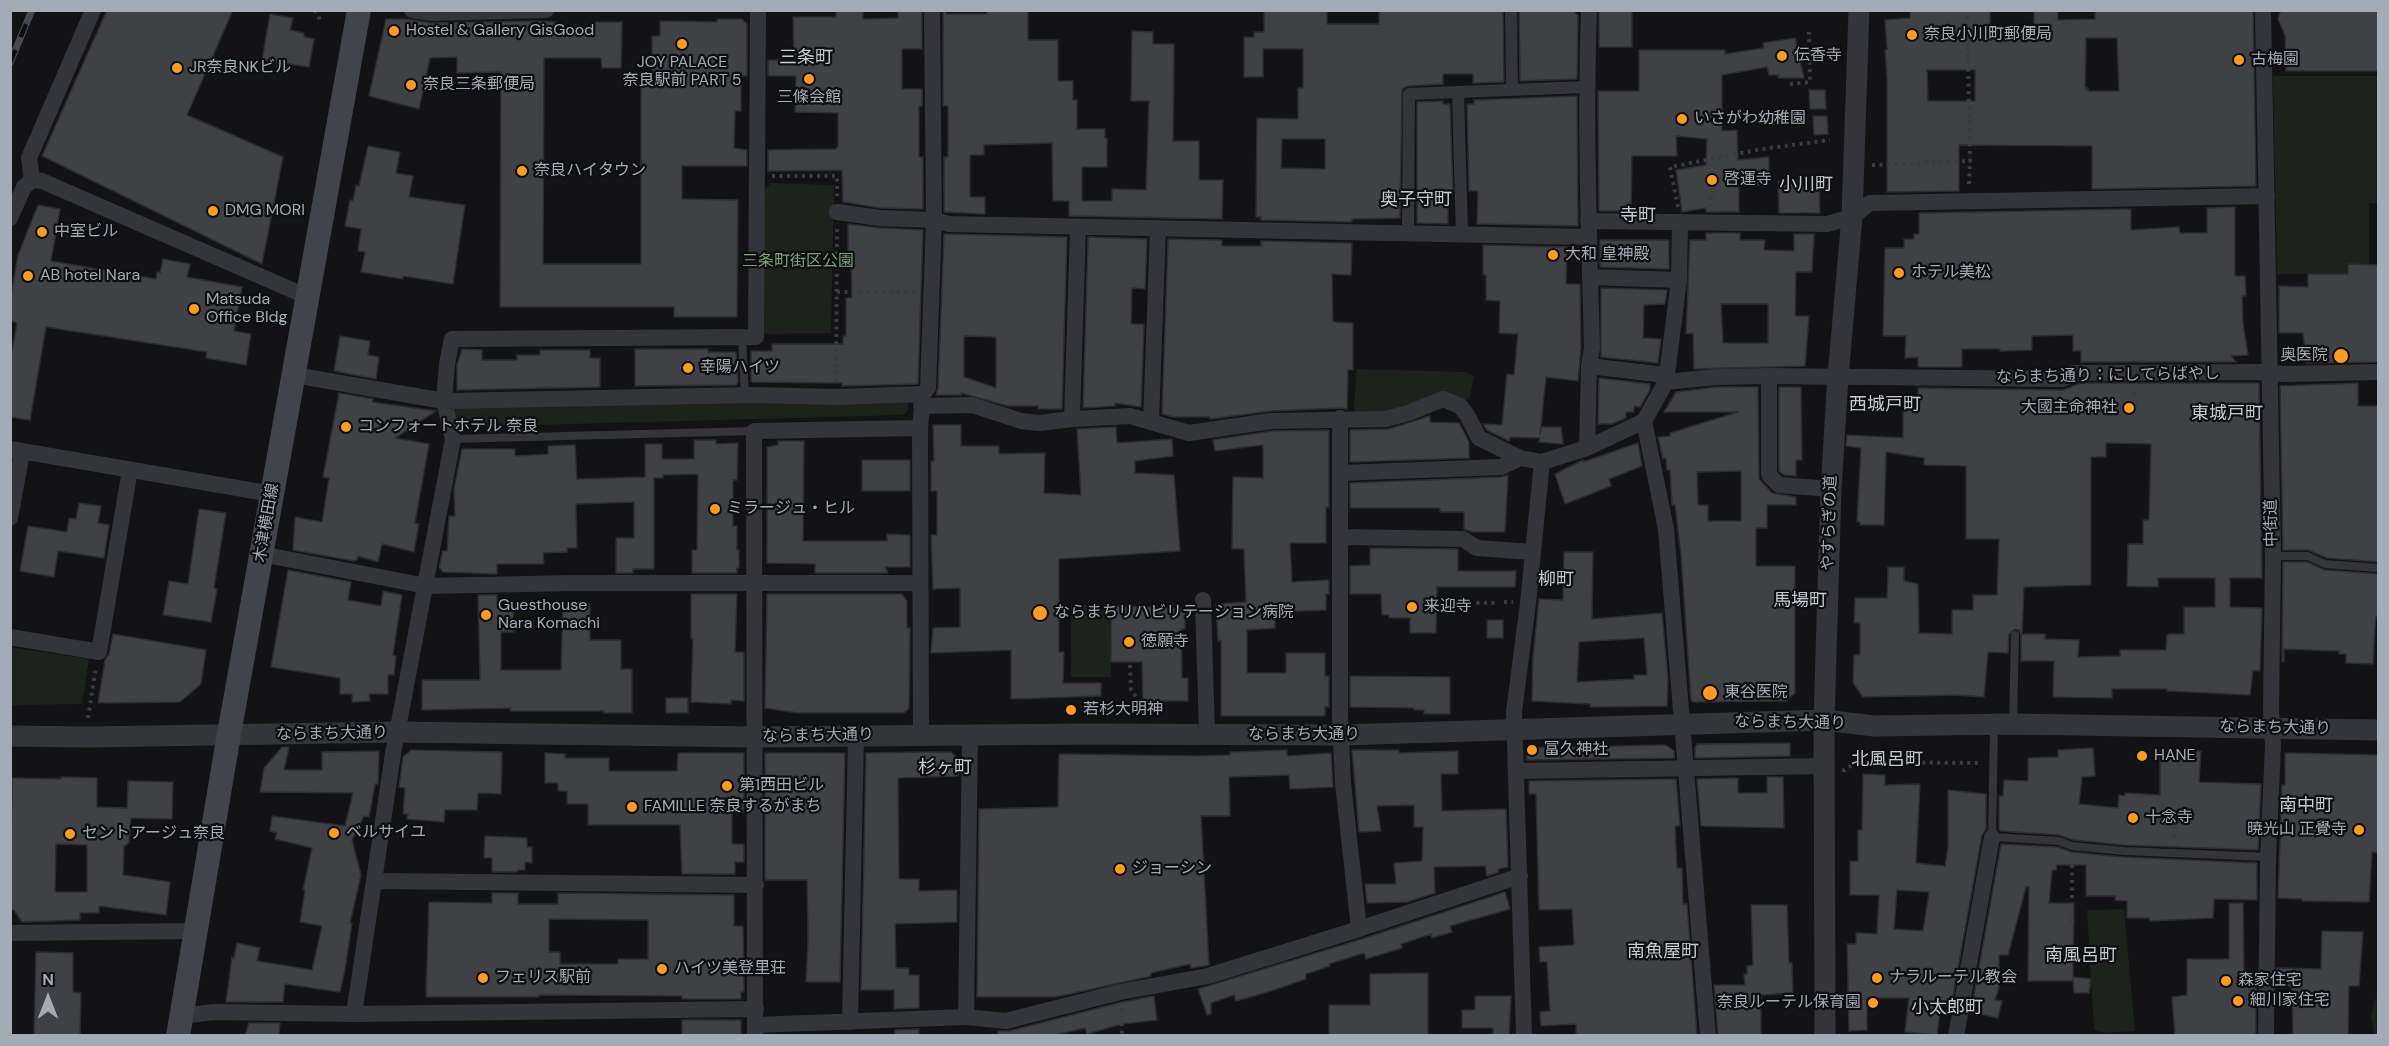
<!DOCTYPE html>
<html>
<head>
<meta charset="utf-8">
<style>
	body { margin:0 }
	#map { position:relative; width:2389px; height:1046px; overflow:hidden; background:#131315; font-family:"DM Sans",sans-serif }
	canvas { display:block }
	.frame { position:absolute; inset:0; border:12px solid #a3abb6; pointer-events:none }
	.north { position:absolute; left:18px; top:968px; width:60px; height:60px; -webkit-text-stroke:4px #0e0e10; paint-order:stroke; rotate:0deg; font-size:16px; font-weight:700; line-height:24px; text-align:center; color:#a3abb6 }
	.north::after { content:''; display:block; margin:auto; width:21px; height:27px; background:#a3abb6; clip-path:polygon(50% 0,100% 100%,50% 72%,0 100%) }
</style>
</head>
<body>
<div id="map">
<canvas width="2389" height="1046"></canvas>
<div class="frame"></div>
<div class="north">N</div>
</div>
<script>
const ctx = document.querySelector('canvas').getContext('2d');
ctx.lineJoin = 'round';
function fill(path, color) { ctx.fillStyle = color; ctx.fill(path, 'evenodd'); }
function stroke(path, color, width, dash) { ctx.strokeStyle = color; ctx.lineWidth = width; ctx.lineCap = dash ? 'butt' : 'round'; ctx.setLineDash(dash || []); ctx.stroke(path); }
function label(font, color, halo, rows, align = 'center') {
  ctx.font = font + ' "DM Sans","Noto Sans JP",sans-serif'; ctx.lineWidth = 4.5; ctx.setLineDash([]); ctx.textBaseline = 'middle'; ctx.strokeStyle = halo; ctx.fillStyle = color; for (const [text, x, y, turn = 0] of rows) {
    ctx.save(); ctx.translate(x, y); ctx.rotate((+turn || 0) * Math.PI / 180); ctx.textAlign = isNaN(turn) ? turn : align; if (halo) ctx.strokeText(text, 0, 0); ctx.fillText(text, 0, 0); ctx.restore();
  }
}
const green = new Path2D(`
	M2273 76H2378V187L2377 203H2369V264H2348V274H2277Z
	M771 183 834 185 831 333 764 334 763 191Z
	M1357 369 1465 372 1474 376 1470 397 1460 406 1353 419Z
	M908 399V411L903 415 463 427 457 424 453 411 459 408Z
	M1071 605H1110L1111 677H1071Z
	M10 647 89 659 82 704 11 705Z
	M2124 909 2135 1031 2104 1033 2094 1030 2087 910Z
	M2378 998V1035H2374L2371 1016 2374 1000Z`);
const building = new Path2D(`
	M107 10H233L187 115 283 157 262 264 42 156Z
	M836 10H863V19L898 18V10H922V49H902V89H922V106H919V157H923V209L881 208 843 202 842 170 768 171V150L836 149 838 146V113L795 112 796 76H768V60H794L793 17H836Z
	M943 10H946V14H987V10H1028V40H1058V81H1073V100H1077V129H1105V138H1107V167H1082V201H1112V189L1146 190 1149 101H1131L1132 31 1153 32V44H1174L1173 141H1199V180H1223L1222 219 1069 216V201H1053L1052 143 984 145V155H970V197H985V214L944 212V157H948V106H943Z
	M1519 10H1573L1578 16 1577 79 1520 81Z
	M1599 10H1632V47H1599Z
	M1910 10H1990V36H2034V10H2058V20L2095 19V10H2253L2256 186 2092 189V146L1959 145V191L1887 192V76L1885 50 1887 49 1885 20 1910 18ZM2086 38H2117L2119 91H2088V88H2085ZM1927 70H1975V101H1928Z
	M2281 10H2379V71H2286L2285 35 2278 19Z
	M1264 11H1327V24H1379V11H1503L1504 82 1473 83V74H1443V84L1409 86 1402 89 1400 218 1352 219V222L1261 220V217H1256L1257 118 1298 119V88H1303V49H1263V77H1244V37H1254V32H1264ZM1282 139H1325V169L1281 168Z
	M270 14 293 18 290 30 304 33V37L314 39 309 67 262 60Z
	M386 19H406L432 23 533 21 556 22V27H595V22H622L621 68H602L601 58H544L543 264H641V79H652V36H660V21L717 22V19H742L747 24V76H741V111H735L734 148 747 150V166H682V199L738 200 737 317H674V307H500L501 72 457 73V57L430 58 419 109 369 96Z
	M1795 38 1804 78H1778L1779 75H1769L1767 67 1722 75V131L1737 130 1738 160 1769 157V185H1739V212H1706V208L1682 212 1676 170 1706 165 1707 139 1676 136 1677 156H1632L1631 211H1599L1598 91H1639V50H1725V54L1764 48 1763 43Z
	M1809 90H1825L1826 109H1810Z
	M1577 96 1578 226 1477 224 1478 191H1469L1467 104H1474V100Z
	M1443 101V104H1450L1453 192H1448V224L1417 223V102Z
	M1813 116H1827L1828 134 1814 135Z
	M368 146 400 152 396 173 413 176 409 197 465 205 453 284 403 276V279L361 272 365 252 358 251 361 229 345 226 350 200 353 201 356 185 359 186Z
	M1819 181 1820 213H1779L1778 182Z
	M38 205 60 209 51 261 156 279 157 272 160 273 163 259 190 264 187 277 242 287 234 331 251 334 246 365 206 358 207 352 46 327 30 420 10 417V362L17 323 10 321V301L18 255Z
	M2235 207V276H2245L2246 296H2242L2243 323 2248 355 2231 356 2236 362H2081V351H2073V335L2032 336V350L2000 351V349H1962V367H1918V357L1905 358 1906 336H1883L1885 248H1904V239H1914V234H1919V213L2131 209V230L2179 227 2180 233H2207V208Z
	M848 224 880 228 923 230 918 384 842 386V383L751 382V351H772V344H843V336H846V298H852L851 262H848Z
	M1706 233H1740V240H1765L1764 250 1794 251V234H1814L1812 272H1796L1795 316H1809L1805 366 1694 369 1693 333 1686 334 1690 240H1706ZM1721 304H1768V343H1723Z
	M944 234 1067 237 1062 409H1038V406H1008L961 393V395H936L938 388ZM964 336 996 337V388L964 377Z
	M1088 237 1147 239 1145 289 1132 288 1131 324H1144L1141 407 1115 403V406L1083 408Z
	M1168 239 1222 240V246H1261V241L1352 243 1351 275 1332 274 1333 322 1353 323V370H1348L1347 409 1339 408 1271 411 1210 419V417H1173L1162 414Z
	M1600 240H1669V269L1600 267Z
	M1483 245 1567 247 1566 284H1580L1581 347 1578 381 1546 377 1540 434 1541 427H1561L1563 444 1539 442 1540 438 1510 437 1509 441 1487 430 1483 424 1502 425 1507 374 1514 375 1518 334 1499 333 1500 301 1486 300V275H1483Z
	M2348 264 2379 265V362L2306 363 2303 333H2279V286L2308 287V274H2348Z
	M1601 288 1667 290 1665 304 1644 305 1643 338 1661 339 1658 363 1601 357Z
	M340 336 370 341 368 355 379 357 376 379 334 371Z
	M462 349 482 350V360H517V355H540V350H590V358H600V387L457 390V365Z
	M635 349H708V352H736L738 382 736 385 635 386Z
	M1599 378 1650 384V390L1640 407 1634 406V412H1626V418L1612 424H1598Z
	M2081 383H2257L2259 384 2262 578H2230V607L2262 608 2260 671H2253L2250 695 2167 691V689H2112V698L2053 697 2054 661H2021V635L2019 630 2015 629 2009 634 2008 653 1988 652 1984 697 1956 695 1863 697 1853 683 1854 655H1860V623H1854L1855 598H1887L1888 567H1904V581L1918 584 1919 633 1952 634V610H1973V595H1997L1999 539H1966V466L1924 465V458L1886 452 1884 525H1860V522H1857L1861 448 1846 446 1847 435 1903 438V398H1918V388L2063 390ZM2106 443 2151 444 2149 520H2143V544H2128L2127 586 2158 587V578H2215V607H2184V634H2170L2167 635 2166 650H2120V656L2078 657 2079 640 2045 639V634H2022L2024 587 2091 585V457H2106Z
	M2358 383V406H2379V562L2327 558 2308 550H2283L2280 386Z
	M1717 387H1758L1759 479 1772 493 1796 497V505H1767V528H1756V566H1795V693L1786 701 1693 702 1691 700 1681 555 1675 505H1672L1670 470H1667L1666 458 1663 459 1658 437 1670 436V433L1738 412H1664L1676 392ZM1741 471V521H1708V505H1698L1697 472Z
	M1779 387H1801L1802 460H1796V476L1784 475 1779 471Z
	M339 393 373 399 372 402 436 411 395 438 429 444 415 523 419 524 414 552 382 544 378 562 358 556 357 560 354 561 293 550 295 517 322 522 329 478 323 477Z
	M1430 416V422L1459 423 1469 442V458L1350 462V430L1389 429Z
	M933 425H961V446H999V454L1045 453 1044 493 1081 495 1077 429 1116 427 1117 443 1172 439 1173 456 1135 461V473L1174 475 1180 551 1059 559V652H1064L1063 683H1101V696L1011 699V650L931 653 933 628 960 627V588L933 589 931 535H937V491H931V461H934Z
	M1329 430V508L1326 507V543H1290L1292 582 1329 580V594H1326V610L1275 612V628L1247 630V673H1286V653H1325V676H1329V707H1325V716H1221V640L1218 641 1216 604 1246 602 1244 549H1232L1233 477 1263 478V445L1215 451 1213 440 1272 431Z
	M694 440H716V444L738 443 737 480H733V526H737V550H739V568H737V573H692V550H697L698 475 694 474 663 475V478H654V569H633V573H616V538H634V502L576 504 577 548H567V552L543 553 544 564H497V574L443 572 439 567 443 551H447L449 516H455L454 489 462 449H515V456L548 454V446L575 445 577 479 645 477V444H662V459H694Z
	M778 441H804L803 541H887V534L910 535V567H885L888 573H815V564L767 563V447L778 445Z
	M1638 443 1642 466 1609 479 1611 486 1565 504 1555 474 1583 460V462Z
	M862 460H910V491H862Z
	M1508 475 1505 532H1472L1464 529V512H1440V508H1350V483L1501 477Z
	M79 503 101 506 98 523 109 525 104 558 58 551 54 577 20 571 28 526 67 532 69 518 76 519Z
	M199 509 226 513 214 588 217 589 211 622 163 615 169 581 188 584Z
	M1370 548 1458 549V571H1516L1515 587H1437L1436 633H1410V618H1389V615H1382L1381 594H1350V566L1370 565Z
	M1564 552H1593L1592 619 1662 613 1668 680 1667 706 1590 707V704L1532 701 1533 657 1539 599 1563 600ZM1644 638 1647 675H1634V679L1577 682 1579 642Z
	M2283 562H2307L2325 570 2379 574V616H2376L2375 626 2373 664 2346 663V654H2339V651L2284 649V662H2282Z
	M288 570 351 582 348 600 381 606 383 591 402 595 393 655 396 656 394 675H388V694H369L370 701 352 702V694H340V678L271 667Z
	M691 594H737L735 652H744V701L731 700V704L691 702 693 639H691Z
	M767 594H902L907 601V628H910L909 708 904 713H798L765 708Z
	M478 595H497V601H513L514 632H501V670H561L563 604H590V640H621V669H632V713H604V711H510V708L422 710V680H480Z
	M1111 606 1185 608V629H1181L1182 678H1188V701H1162V705L1143 706 1142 662H1111Z
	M1487 620H1503V638H1487Z
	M113 634 206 650 201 684 180 702 98 703 105 660 109 654Z
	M1350 676 1450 677V714H1424V710H1414V708L1350 707Z
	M666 698H688V713H666Z
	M1790 743V756L1695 758V747L1697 744Z
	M1666 745 1674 751V758L1527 760V748Z
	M282 747H289L284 770H322V752L379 751 378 784H375L369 817 364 816 352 840 361 875 350 923H352L345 970 340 992 285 984 283 1002H226L232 957 234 958 237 943 260 948 257 961 312 970 322 926 300 922 305 890H303L312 848 275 839 277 833 270 831 272 816 345 826 353 793 260 792 264 768Z
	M2093 748 2095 776 2082 777 2079 804 2118 808 2119 795 2125 796V793L2160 795V751H2201L2199 782 2261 784 2258 850 2124 845 2073 840 2059 835 2000 831 1999 829V796H2003L2004 780 2028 781V758L2058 757V750Z
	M411 750 502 752 501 794 478 793 477 810H445L444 822 407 819 408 814H403L405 788 399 787 403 757Z
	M1287 750V756L1331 753 1333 787 1290 789 1289 775 1229 777 1230 816H1201L1209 965 1191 968 1190 964 1151 973V976L1056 997H977L979 809 1058 807 1059 754 1198 756 1230 755V752Z
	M1352 750H1399V753L1458 751V774H1441L1442 811 1506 809 1508 867 1498 869 1499 872 1487 876 1485 866 1434 867 1435 893 1407 902 1367 903 1365 884H1396L1394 863 1422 861 1423 827H1414V805L1377 806 1381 831 1359 832Z
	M922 752H951L959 760 958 776 898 778 899 879H919V891L957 890V922L895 924 896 968H909V975H919V1008L894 1009V990H861L866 753Z
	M545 753 565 754V758H609V771H677L678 753H744V812H732V844H744V862H735V874H682L680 825H588V804H567V791H558V783H545Z
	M765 753H845L840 982H806L808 940 807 880H765Z
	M2285 753 2379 755V853L2372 852 2369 902 2302 901V899L2278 898 2282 785H2285Z
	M1863 774 1885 775V785L1920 784 1916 863 1945 866 1948 847V790L1986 794V829L1982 835 1951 1007 1941 1004 1937 1035 1905 1032 1909 998H1867V1030L1849 1031 1847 944H1856V933L1877 934 1879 895H1850V861H1858V830H1862ZM1897 890 1929 892 1923 931 1894 929Z
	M61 777 97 778V807L127 808 128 781 173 782 172 819 131 818 129 843 124 846 123 875 170 882 166 915 99 906V913H80V920L22 922 14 910H10L12 778 61 779ZM56 844 87 845V892H55Z
	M1767 777H1783L1784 828 1701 826 1697 779 1738 778V793H1767Z
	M1676 779 1680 826H1675L1677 868H1682L1683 904H1687L1697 1035H1576V1024L1541 1026 1540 1012 1550 1011 1547 962H1540L1539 947 1574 945 1572 909 1539 910 1536 794H1529V781Z
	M485 836 527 838V847H532V863L525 862V870H518V872H492V858H484Z
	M2001 844 2058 847 2071 852 2123 857 2257 863V900L2214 899 2213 918 2150 921 2149 918H2127V901L2115 900 2116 896H2086V865H2057L2056 870H2052L2049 903H2074L2073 981H2028L2029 887H2026L2008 955H1999V987L1995 1000 2002 1001 1998 1018 1971 1012Z
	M1505 892 1510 909 1450 926 1452 932 1432 938 1431 934 1401 944 1402 948 1366 959 1364 953 1329 964 1330 966 1306 974V979L1271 991 1236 1001 1234 995 1211 1003V1014L1207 1015 1198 989 1362 939Z
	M492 893H518V904H558V893L734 895V926H743L744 992H741V999H682V996L539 995V997H426L429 902 492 903ZM549 919 648 920V959H618V964H560V952H549Z
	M2229 903H2243L2244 975H2256V1035H2175L2172 997 2187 995V959H2229Z
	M1751 905H1787L1789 963H1792L1793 993 1761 995V1035H1718L1714 985H1745L1744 974H1747V966L1753 965Z
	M2322 931 2363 932 2359 986H2349L2348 1035H2293L2292 986H2277V968L2321 969Z
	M36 952 73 953V992L81 993 80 1035H34Z
	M1428 973V1035H1329V1005H1370V974Z
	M2073 977 2091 979 2089 993H2074Z
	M1154 996 1157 1020 1122 1024 1087 1034 1085 1028 1055 1035H998V1031H1009L1122 1002Z
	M1475 996H1511L1509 1035H1493V1028H1462V1010H1475Z
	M682 1020H741V1035H682Z
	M249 1023H280L279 1035H245Z
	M919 1029V1035H895V1030Z`);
const path = new Path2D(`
	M315 10 321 22
	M1790 84 1810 82 1809 32
	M1872 165 1970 161 1967 10
	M772 176H837V196
	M1969 184 1970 161
	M1678 207 1670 167 1762 149 1830 140
	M1709 207 1713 190
	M837 292H915
	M836 382 837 228
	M2134 408H2136L2135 388
	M1439 602 1495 603
	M1504 602H1513
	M1130 665 1131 690 1138 699V705
	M88 718 96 667
	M1844 772V770L1857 762 1982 763
	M2174 837 2175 823
	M2291 837 2337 839
	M2072 865V903
	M2072 913V926
	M1121 1008 1122 1036`);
const service = new Path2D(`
	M742 338 745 396
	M453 439 754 431
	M2273 556H2308L2325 564 2378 568
	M2013 724 2015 635
	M1994 725 1992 837 2059 841 2072 846 2124 851 2268 857`);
const pedestrian = new Path2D(`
	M1511 10 1512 89
	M1408 233 1409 94 1458 92
	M1462 235 1458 92 1586 87`);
const minor = new Path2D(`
	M412 10 432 13 546 10
	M2263 10 2273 556 2271 709 2273 746 2268 857 2266 1036
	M32 180 29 158 93 10
	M837 212 880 218 934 220 949 224 1588 237
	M10 218 24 187 32 180 42 181 308 297
	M1588 221 1827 224 1852 217 1870 203 2267 196
	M1590 277 1679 280
	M1589 366 1665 375
	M294 375 444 401 447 364 452 339 756 337 758 10
	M1769 376V475L1779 485 1831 489
	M1666 382 1679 280 1680 222
	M921 406 972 405 1021 421 1040 423 1072 419 1130 416 1189 433 1271 421 1386 419 1408 413 1443 399 1460 406 1467 415 1479 438 1520 458 1542 462 1587 448 1644 421 1666 382 1716 377 1769 376 2063 379 2073 373 2260 372 2285 374 2378 372
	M1072 419 1078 228
	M1644 421 1666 529 1708 1036
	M1151 422 1158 228
	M1587 448 1589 366 1592 348C1589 235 1585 123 1589 10
	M10 449 272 494
	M1340 473 1501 467 1520 458
	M10 518 22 452
	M1341 537 1463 539 1477 548 1532 552
	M261 554 426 586 578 583H920
	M1203 600 1207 735
	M10 637 99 652 130 470
	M921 735 920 428 923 394 928 388 934 220 932 10
	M1517 771 1824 766
	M375 881 756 885
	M1359 929 1520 876
	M10 933 196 931
	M354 1014 393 754 453 439 444 401 754 395 836 397 923 394
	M181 1016 214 1012 354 1014 756 1009
	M966 1017 970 735
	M850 1022 856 735
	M756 1025 966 1017 1006 1021 1120 992 1208 976 1359 929 1343 783 1340 716V418
	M755 1035 754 431 920 428
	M1524 1036 1514 712 1528 603 1542 462
	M1956 1036 1992 837`);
const tertiary = new Path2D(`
	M10 736 88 737 397 732 755 737 1084 734 1342 735 1824 720 1874 726 2013 724 2378 730
	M1825 1036 1824 720 1831 489 1838 376 1852 217 1859 10`);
const secondary = new Path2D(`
	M178 1036 229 734 359 10`);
const rail = new Path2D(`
	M10 63 32 10`);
const markers = [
	[394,31,6,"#fd9b22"],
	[1912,35,6,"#fd9b22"],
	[682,44,6,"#fd9b22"],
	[1782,56,6,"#fd9b22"],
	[2239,60,6,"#fd9b22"],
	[177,68,6,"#fd9b22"],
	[809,79,6,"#fd9b22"],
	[411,85,6,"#fd9b22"],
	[1682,119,6,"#fd9b22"],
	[522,171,6,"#fd9b22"],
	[1712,180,6,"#fd9b22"],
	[213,211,6,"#fd9b22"],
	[42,232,6,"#fd9b22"],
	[1553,255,6,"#fd9b22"],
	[1899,273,6,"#fd9b22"],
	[28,276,6,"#fd9b22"],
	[194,309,6,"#fd9b22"],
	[2341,356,8,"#fd9b22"],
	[688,368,6,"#fd9b22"],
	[2129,408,6,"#fd9b22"],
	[346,427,6,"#fd9b22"],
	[715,509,6,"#fd9b22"],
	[1412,607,6,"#fd9b22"],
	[1040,613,8,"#fd9b22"],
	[486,615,6,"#fd9b22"],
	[1129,642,6,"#fd9b22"],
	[1710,693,8,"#fd9b22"],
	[1071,710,6,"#fd9b22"],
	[1532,750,6,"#fd9b22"],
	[2142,756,6,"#fd9b22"],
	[727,786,6,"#fd9b22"],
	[632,807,6,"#fd9b22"],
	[2133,818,6,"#fd9b22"],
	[2359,830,6,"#fd9b22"],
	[334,833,6,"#fd9b22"],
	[70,834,6,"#fd9b22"],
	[1120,869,6,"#fd9b22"],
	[662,969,6,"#fd9b22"],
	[483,978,6,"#fd9b22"],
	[1877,978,6,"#fd9b22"],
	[2226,981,6,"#fd9b22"],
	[2238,1001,6,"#fd9b22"],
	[1873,1003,6,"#fd9b22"]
];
const poiNames = [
	["Hostel & Gallery GisGood",406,31],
	["奈良小川町郵便局",1924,35],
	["伝香寺",1794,56],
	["古梅園",2251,60],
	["JOY PALACE",682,63,"center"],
	["奈良駅前 PART 5",682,81,"center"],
	["JR奈良NKビル",189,68],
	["奈良三条郵便局",423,85],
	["三條会館",809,98,"center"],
	["いさがわ幼稚園",1694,119],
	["奈良ハイタウン",534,171],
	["啓運寺",1724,180],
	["DMG MORI",225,211],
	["中室ビル",54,232],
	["大和 皇神殿",1565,255],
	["ホテル美松",1911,273],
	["AB hotel Nara",40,276],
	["Matsuda",206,300],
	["Office Bldg",206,318],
	["奥医院",2328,356,"right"],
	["幸陽ハイツ",700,368],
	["大國主命神社",2117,408,"right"],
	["コンフォートホテル 奈良",358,427],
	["ミラージュ・ヒル",727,509],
	["Guesthouse",498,606],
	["Nara Komachi",498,624],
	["来迎寺",1424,607],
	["ならまちリハビリテーション病院",1054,613],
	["徳願寺",1141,642],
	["東谷医院",1724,693],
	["若杉大明神",1083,710],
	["富久神社",1544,750],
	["HANE",2154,756],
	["第1西田ビル",739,786],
	["FAMILLE 奈良するがまち",644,807],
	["十念寺",2145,818],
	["暁光山 正覺寺",2347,830,"right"],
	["ベルサイユ",346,833],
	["セントアージュ奈良",82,834],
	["ジョーシン",1132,869],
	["ハイツ美登里荘",674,969],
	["フェリス駅前",495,978],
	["ナラルーテル教会",1889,978],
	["森家住宅",2238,981],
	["細川家住宅",2250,1001],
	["奈良ルーテル保育園",1861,1003,"right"]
];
const parkNames = [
	["三条町街区公園",798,262]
];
const streetNames = [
	["ならまち通り：にしてらばやし",2108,376,-1],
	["木津横田線",267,523,-80],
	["やすらぎの道",1830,523,-88],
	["中街道",2272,523,-91],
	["ならまち大通り",1790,723,1],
	["ならまち大通り",2275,728,1],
	["ならまち大通り",332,734,-1],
	["ならまち大通り",1304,735],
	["ならまち大通り",818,736,-1]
];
const neighbourhoodNames = [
	["三条町",806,58],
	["小川町",1806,185],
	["奥子守町",1416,200],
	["寺町",1638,216],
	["西城戸町",1885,405],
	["東城戸町",2227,414],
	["柳町",1556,580],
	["馬場町",1800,601],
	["北風呂町",1887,760],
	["杉ヶ町",945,768],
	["南中町",2306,806],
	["南魚屋町",1663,952],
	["南風呂町",2081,956],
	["小太郎町",1947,1008]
];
fill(green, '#1b231b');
fill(building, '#3f4145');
stroke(building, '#2d2d31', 1.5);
stroke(path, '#393c41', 4, [3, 4.5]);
stroke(service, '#34353a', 8);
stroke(pedestrian, '#34353a', 12);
stroke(minor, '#34353a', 16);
stroke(tertiary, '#34353a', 21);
stroke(secondary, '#41444a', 24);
stroke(rail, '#46494f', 7);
stroke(rail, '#0e0e10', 4.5, [14]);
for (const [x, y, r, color] of markers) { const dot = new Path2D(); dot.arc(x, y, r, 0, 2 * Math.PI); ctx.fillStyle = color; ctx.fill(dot); stroke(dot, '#0e0e10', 2); }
label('16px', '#a3abb6', '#0e0e10', poiNames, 'left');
label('16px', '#7ba279', '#0e0e10', parkNames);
label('16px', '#a3abb6', '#0e0e10', streetNames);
label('18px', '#c5cad2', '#0e0e10', neighbourhoodNames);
</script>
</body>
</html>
